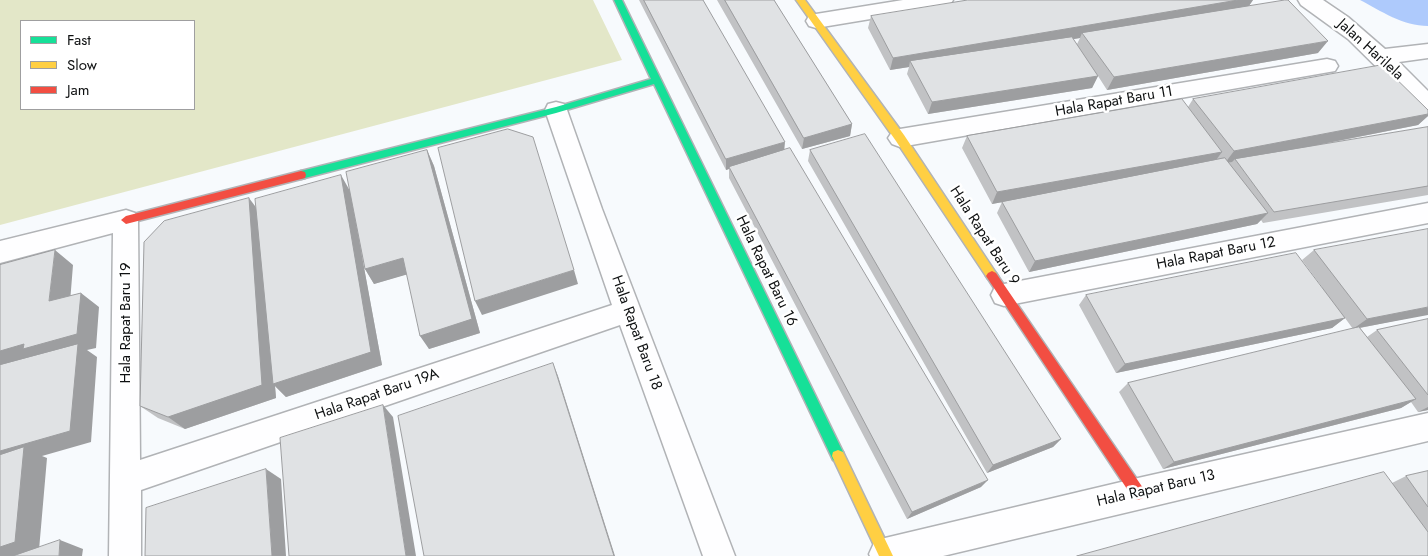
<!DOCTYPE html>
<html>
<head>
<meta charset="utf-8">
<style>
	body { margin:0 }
	#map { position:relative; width:1428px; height:556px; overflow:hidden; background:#f7fafd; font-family:Jost,sans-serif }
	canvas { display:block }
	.legend { position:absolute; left:20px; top:20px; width:175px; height:90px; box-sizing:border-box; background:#fff; border:1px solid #9f9fa0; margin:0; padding:6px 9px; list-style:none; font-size:15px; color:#0e1011 }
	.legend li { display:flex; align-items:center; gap:10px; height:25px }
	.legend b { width:25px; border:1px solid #9f9fa0 }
</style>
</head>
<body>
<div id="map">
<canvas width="1428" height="556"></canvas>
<ul class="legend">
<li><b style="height:6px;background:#16e098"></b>Fast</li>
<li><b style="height:6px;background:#ffcf43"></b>Slow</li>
<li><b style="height:6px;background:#f24e42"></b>Jam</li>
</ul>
</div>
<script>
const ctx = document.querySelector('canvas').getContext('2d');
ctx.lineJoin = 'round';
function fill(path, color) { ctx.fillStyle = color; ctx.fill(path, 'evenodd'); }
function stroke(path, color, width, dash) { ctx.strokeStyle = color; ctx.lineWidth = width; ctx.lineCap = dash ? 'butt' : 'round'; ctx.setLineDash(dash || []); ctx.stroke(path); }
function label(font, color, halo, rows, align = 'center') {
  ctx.font = font + ' Jost,sans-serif'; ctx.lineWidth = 5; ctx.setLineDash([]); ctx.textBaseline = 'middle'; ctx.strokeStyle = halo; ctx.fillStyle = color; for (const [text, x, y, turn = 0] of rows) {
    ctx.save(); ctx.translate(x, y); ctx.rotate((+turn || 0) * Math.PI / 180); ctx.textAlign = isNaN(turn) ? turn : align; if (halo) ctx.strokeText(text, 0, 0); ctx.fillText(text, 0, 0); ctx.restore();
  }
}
const green = new Path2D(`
	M0 0H593L622 60 0 225ZM21 21H194V109H21Z`);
const water = new Path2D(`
	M1360 0H1428V26C1403 26 1381 11 1360 0Z`);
const street = new Path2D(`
	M903 0H953L950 5 943 7 816 28 809 26 806 21 809 16 816 14Z
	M1298 0H1323L1348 17 1385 49 1428 44V58L1399 62 1428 91V112L1420 110 1348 39 1301 5Z
	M1327 59 1335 61 1338 66 1335 71 900 147 892 144 888 138 892 132 900 129Z
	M556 102 564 104 567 110 602 209 735 556H703L620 325 141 490V556H109L113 233 0 263V241L126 210 135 213 138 220 140 460 612 305 545 110 548 104Z
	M1428 203V223L1004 306 995 303 991 295 995 287 1004 284Z
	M1428 413V441L943 556H870L869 554 874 543 885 538 1138 478Z`);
const fast = new Path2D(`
	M614 0H622L843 452 844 456 843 460 838 462 833 460 654 84 556 113 301 179 296 175 301 171 556 107 651 79Z`);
const slow = new Path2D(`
	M796 0H805L904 135 998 276 996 279H988L896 141Z
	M838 450 843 452 893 556H879L832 456 833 452Z`);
const jam = new Path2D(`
	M301 171 305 172 306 175 305 178 126 224 121 220 126 216Z
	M992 271 996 273 1143 488 1145 493 1143 498 1138 500 1133 498 988 279 986 276 988 273Z`);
const wall = new Path2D(`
	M639 0H703L784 150 981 487 907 519 729 178V169L726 170Z
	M717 0H774L852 124 850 136 802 149Z
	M1253 0 1249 6 1318 53 1107 90 1098 76 1092 88 928 114 907 74 909 67 890 70 868 28 871 16ZM1080 38 1077 44 1073 39Z
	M1193 99 1428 110V116L1418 125 1308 147 1428 127V195L1263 223 1261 220 1257 224 1029 272 997 213 1002 202 1028 197 992 204 962 148 967 136 1188 107Z
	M427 150 434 166 480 333 429 349 407 274 374 284 365 269 361 252 382 365 286 397 275 386 276 398 185 429 158 418 140 406 256 207 350 190Z
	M810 150 1061 439 1053 447 987 473 808 161Z
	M1314 250 1428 314 1360 328 1367 337 1377 330 1428 319V410L1418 412 1411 402 1401 408 1163 469 1119 392 1128 383 1353 329 1345 318 1332 328 1116 373 1079 305 1086 295 1322 287 1302 260Z
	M1428 471V556L1392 483 1406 476Z`);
const shadedWall = new Path2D(`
	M1238 0H1253L1246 10 1082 33 1080 38 913 66 910 61 909 67 890 70 893 58Z
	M1328 41 1318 53 1107 90 1114 77Z
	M1098 76 1092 88 928 114 932 102Z
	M1428 114V116L1418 125 1236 161 1235 159 1232 162 1225 163 1234 151Z
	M852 124 850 136 802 149 804 138Z
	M785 142 784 153 729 167V169L726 170V159Z
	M427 150 434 166 480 333 429 349 420 336Z
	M1222 152 1213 164 992 204 997 192Z
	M341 175 350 191 382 365 286 397 275 386 276 398 185 429 168 417 249 198 261 214Z
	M1268 213 1257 224 1029 272 1035 261Z
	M55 250 73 265 69 315 49 301Z
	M403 258 412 273 374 284 365 269Z
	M574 270 578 284 482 315 475 301Z
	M81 293 99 307 96 348 87 350 97 357 91 442 42 456 47 458 39 550 21 556H0V351Z
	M1428 307V315L1353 329 1367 319Z
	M1345 318 1332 328 1116 373 1125 364Z
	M553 363 558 376 615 556H614Z
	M1416 399 1401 408 1163 469 1174 462Z
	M383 405 393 417 416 556H406Z
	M1428 407V410L1418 412Z
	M1061 439 1053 447 987 473 993 465Z
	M266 469 281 479 286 556H272Z
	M988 480 981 487 907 519 912 512Z
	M60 540 83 549 82 556H59Z`);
const building = new Path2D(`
	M644 0H703L785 142 726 159Z
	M725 0H774L852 124 804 138Z
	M968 0H1238L893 58 871 16Z
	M1285 0H1288L1328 41 1114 77 1082 33Z
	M1072 37 1098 76 932 102 910 61Z
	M1382 65 1428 110V114L1234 151 1193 99Z
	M1182 99 1222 152 997 192 967 136Z
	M1428 127V186L1274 212 1235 159Z
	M508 129 533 137 574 270 475 301 438 148Z
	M865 134 1061 439 993 465 810 150Z
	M790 148 988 480 912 512 729 167Z
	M427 150 472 319 420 336 403 258 365 269 346 172Z
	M1225 158 1268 213 1035 261 1002 202Z
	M341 175 371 352 273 384 255 199Z
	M249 198 262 385 168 417 140 406 144 242 164 221Z
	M1428 229V307L1367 319 1314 250Z
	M55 250 49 301 81 293 77 334 23 349 24 344 0 351V265Z
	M1296 253 1345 318 1125 364 1086 295Z
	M1428 319V395L1377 330Z
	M1359 327 1416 399 1174 462 1128 383Z
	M78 344 70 431 0 451V365Z
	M553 363 614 556H424L398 416Z
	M383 405 406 556H289L280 438Z
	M24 447 15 542 0 547V455Z
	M266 469 272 556H145L146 508Z
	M1428 471V507L1406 476Z
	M1384 472 1428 532V556H1077Z
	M60 540 59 556H13Z`);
const streetNames = [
	["Jalan Harilela",1370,50,42],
	["Hala Rapat Baru 11",1114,102,-10],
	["Hala Rapat Baru 9",984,236,57],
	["Hala Rapat Baru 12",1216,254,-11],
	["Hala Rapat Baru 16",766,271,64],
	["Hala Rapat Baru 19",126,323,-90],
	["Hala Rapat Baru 18",636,333,70],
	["Hala Rapat Baru 19A",377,395,-19],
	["Hala Rapat Baru 13",1156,489,-13]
];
fill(green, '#e3e7c8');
fill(water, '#aecafc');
stroke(street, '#b1b3b6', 3);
stroke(fast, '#b1b3b6', 3);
stroke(slow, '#b1b3b6', 3);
stroke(jam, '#b1b3b6', 3);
fill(street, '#fefeff');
fill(fast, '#16e098');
fill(slow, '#ffcf43');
fill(jam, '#f24e42');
fill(wall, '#c1c2c4');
fill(shadedWall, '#9d9ea0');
fill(building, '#e0e2e4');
stroke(building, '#9d9ea0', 1);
label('15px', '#0e1011', '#fff', streetNames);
</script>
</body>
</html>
